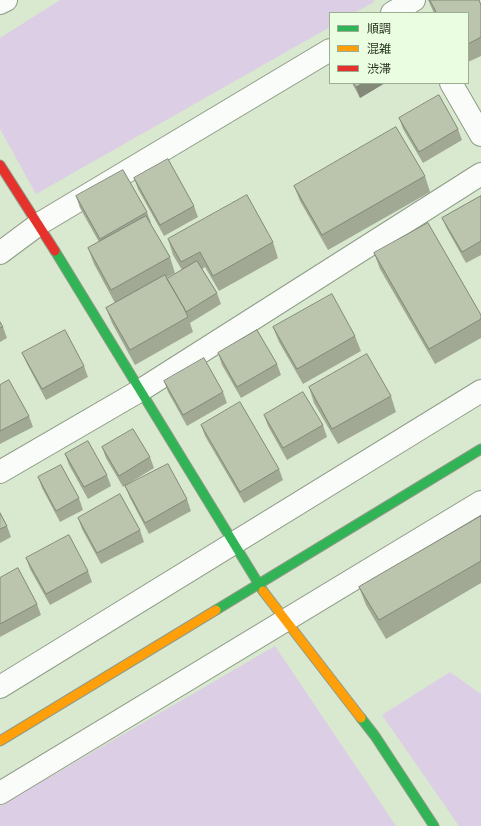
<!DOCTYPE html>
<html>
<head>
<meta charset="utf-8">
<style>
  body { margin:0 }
  #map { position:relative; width:481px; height:826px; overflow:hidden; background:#d9e9cf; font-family:Signika,"Noto Sans JP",sans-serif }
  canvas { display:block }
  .legend { position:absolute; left:329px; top:12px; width:140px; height:72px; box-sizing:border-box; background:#ebfde0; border:1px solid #9dad94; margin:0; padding:5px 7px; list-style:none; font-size:12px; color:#293421 }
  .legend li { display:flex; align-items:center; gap:8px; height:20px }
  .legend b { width:20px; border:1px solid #9dad94 }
</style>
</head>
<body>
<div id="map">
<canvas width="481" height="826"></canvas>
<ul class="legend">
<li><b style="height:5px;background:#30b455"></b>順調</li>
<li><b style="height:5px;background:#ff9f0a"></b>混雑</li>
<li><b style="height:5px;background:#e5322d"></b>渋滞</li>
</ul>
</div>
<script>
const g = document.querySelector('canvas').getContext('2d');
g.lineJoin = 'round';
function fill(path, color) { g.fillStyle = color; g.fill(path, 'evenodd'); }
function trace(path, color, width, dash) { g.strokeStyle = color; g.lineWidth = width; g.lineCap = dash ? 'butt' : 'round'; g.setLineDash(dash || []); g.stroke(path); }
fill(new Path2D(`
  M60,0H374V2L354,13H330V27L36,194L0,129V38Z
  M275,646L396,826H0V806Z
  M450,672L481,694V826H459L382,715Z`), '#dccee4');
const street = new Path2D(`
  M0,3L6,0
  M392,13L414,0
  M451,83L481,135
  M0,253L39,224L330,50
  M0,472L141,390L481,174
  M0,687L481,391
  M0,793L481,502`);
const fast = new Path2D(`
  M55,251L263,591
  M216,610L481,449
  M361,718L375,736L434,826`);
const slow = new Path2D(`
  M263,591L361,718
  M0,741L216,610`);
const jam = new Path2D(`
  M0,165L55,251`);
trace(street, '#8f9b87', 24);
trace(fast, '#8f9b87', 11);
trace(slow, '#8f9b87', 11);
trace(jam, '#8f9b87', 11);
trace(street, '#f9fcf8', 22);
trace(fast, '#30b455', 9);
trace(slow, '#ff9f0a', 9);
trace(jam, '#e5322d', 9);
fill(new Path2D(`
  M428,0H479L481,5V56L468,62V13H434Z
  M352,83H385L360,98Z
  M399,118L458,129L462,140L423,163L403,129Z
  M425,176L430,192L328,250L300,201L294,186Z
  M134,178L194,206L198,217L164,236L138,189Z
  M76,196L147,212L151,223H150L170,257L175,273L166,278L167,279L182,270L173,255L168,239L273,242L278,258L219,291L205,267L202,269L217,293L221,304L190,323L193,332L135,365L112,323L106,308L115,303L94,264L88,248L99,242L80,208Z
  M481,196V255L466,263L447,229L442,218Z
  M374,253L481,315V338L435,364L380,269Z
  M0,322L3,327L7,338L0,342Z
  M273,327L355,336L361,351L303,384L279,342Z
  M22,353L84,366L88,377L46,400L27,364Z
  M218,353L277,364L281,375L241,398L222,365Z
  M164,381L223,392L227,403L187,426L168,392Z
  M0,385L29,416L33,427L0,444Z
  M309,387L391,396L396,412L338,444L314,403Z
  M264,415L323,425L327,437L287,460L268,426Z
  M201,425L279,469L283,480L244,503L205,436Z
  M102,447L150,457L154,468L123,487L106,458Z
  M65,454L107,475L111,486L88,499L69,465Z
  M38,477L79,498L83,510L60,522L42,488Z
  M125,486L187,499L191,511L149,534L130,498Z
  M0,513L7,526L11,537L0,543Z
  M481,516V583L386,639L366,605L359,587Z
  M78,518L140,530L144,542L101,564L82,529Z
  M26,558L88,571L92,582L50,605L30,569Z
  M0,578L37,604L41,615L0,637Z`), '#a1a995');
fill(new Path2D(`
  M363,83H385L360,98L356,87Z`), '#838979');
const building = new Path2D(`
  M430,0H479L481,5V37L468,44V13H437Z
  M354,83H363L356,87Z
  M439,95L458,129L419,152L399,118Z
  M396,127L425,176L322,235L294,186Z
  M168,159L194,206L160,225L134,178Z
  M123,170L147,212L100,239L76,196Z
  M247,195L273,242L213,276L200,252L181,262L168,239Z
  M481,196V241L462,252L442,218Z
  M146,216L170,257L111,290L88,248Z
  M428,223L481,315V319L429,349L374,253Z
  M197,261L217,293L186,312L184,308L167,279Z
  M165,275L184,308L188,317L130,350L106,308Z
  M332,294L355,336L297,369L273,327Z
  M0,322L3,327L0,328Z
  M65,330L84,366L42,389L22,353Z
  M257,330L277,364L237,387L218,353Z
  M367,354L391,396L332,429L309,387Z
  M204,358L223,392L183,415L164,381Z
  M9,380L29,416L0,431V385Z
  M303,392L323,425L283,448L264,415Z
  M240,402L279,469L240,492L201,425Z
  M133,429L150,457L119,476L102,447Z
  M88,441L107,475L84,487L65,454Z
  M168,464L187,499L145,523L125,486Z
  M61,465L79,498L56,511L38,477Z
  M120,494L140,530L97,553L78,518Z
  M0,513L7,526L0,529Z
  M481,516V561L379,620L359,587Z
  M69,535L88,571L46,594L26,558Z
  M18,568L37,604L0,624V578Z`);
fill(building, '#bbc4ad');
trace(building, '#838979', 1);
</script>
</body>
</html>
